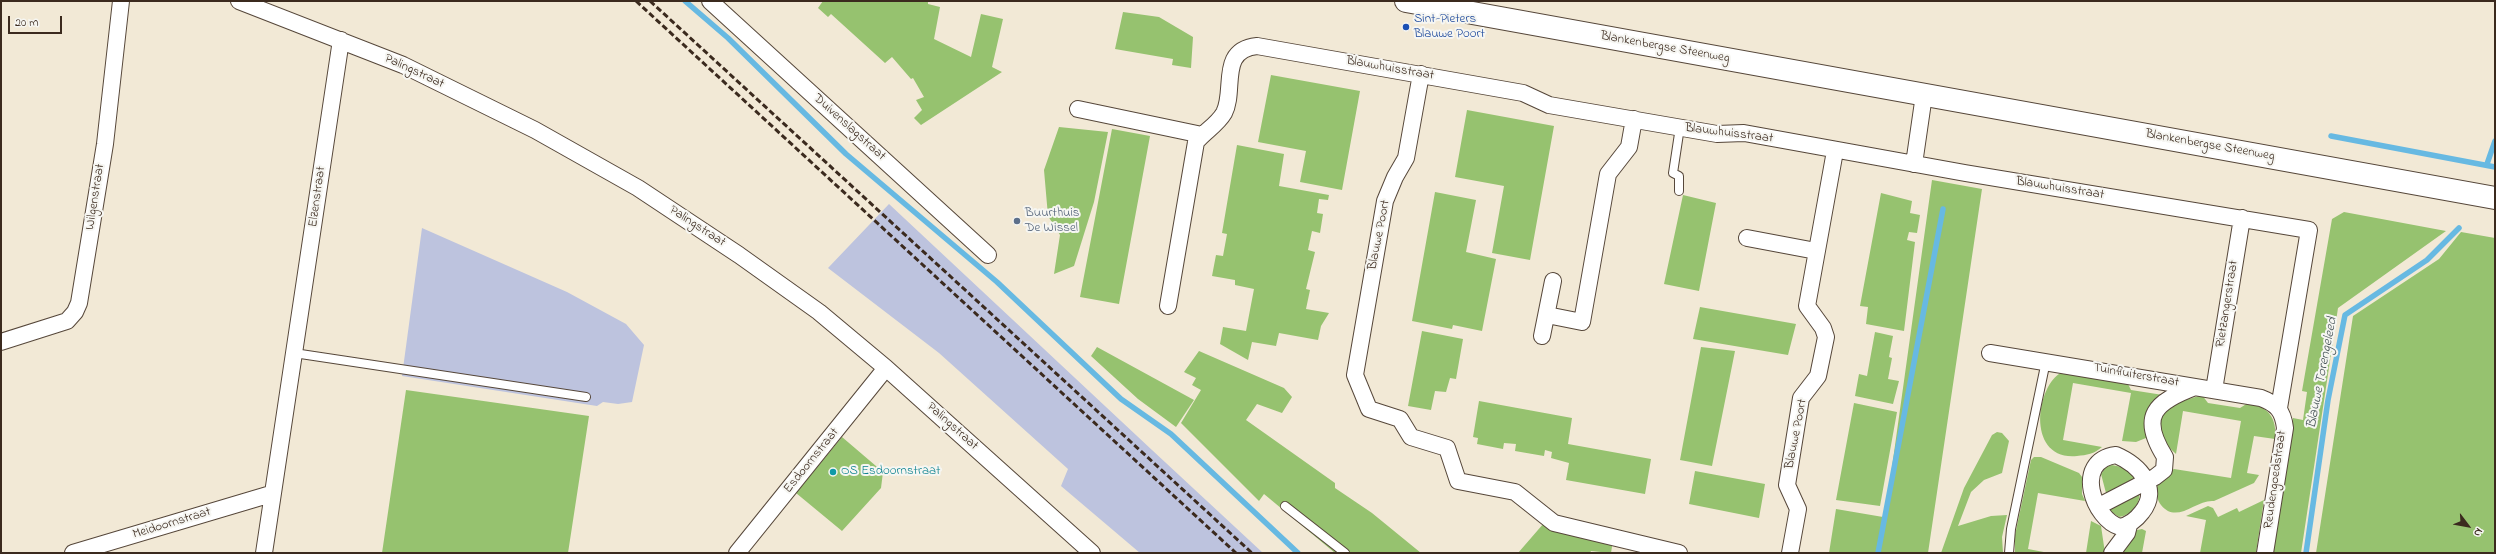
<!DOCTYPE html>
<html>
<head>
<meta charset="utf-8">
<style>
  body { margin:0 }
  #map { position:relative; width:2496px; height:554px; overflow:hidden; background:#f2e9d6; font-family:"Indie Flower",sans-serif }
  canvas { display:block }
  .frame { position:absolute; inset:0; border:2px solid #3b2a1e; pointer-events:none }
  .north { position:absolute; left:2448px; top:506px; width:40px; height:40px; -webkit-text-stroke:3px #f6f6f2; paint-order:stroke; rotate:122deg; font-size:11px; font-weight:700; line-height:16px; text-align:center; color:#3b2a1e }
  .north::after { content:''; display:block; margin:auto; width:14px; height:18px; background:#3b2a1e; clip-path:polygon(50% 0,100% 100%,50% 72%,0 100%) }
  .scale { position:absolute; left:8px; top:16px; width:54px; height:18px; box-sizing:border-box; border:2px solid #3b2a1e; border-top:0; padding-left:5px; font-size:12px; line-height:14px; white-space:nowrap; color:#3b2a1e; -webkit-text-stroke:3px #f6f6f2; paint-order:stroke }
</style>
</head>
<body>
<div id="map">
<canvas width="2496" height="554"></canvas>
<div class="frame"></div>
<div class="north">N</div>
<div class="scale">20 m</div>
</div>
<script>
const g = document.querySelector('canvas').getContext('2d');
g.lineJoin = 'round';
function fill(path, color) { g.fillStyle = color; g.fill(path, 'evenodd'); }
function trace(path, color, width, dash) { g.strokeStyle = color; g.lineWidth = width; g.lineCap = dash ? 'butt' : 'round'; g.setLineDash(dash || []); g.stroke(path); }
function drawText(font, color, halo, rows, align = 'center') {
  g.font = font + ' "Indie Flower",sans-serif'; g.lineWidth = 4; g.setLineDash([]); g.textBaseline = 'middle'; g.strokeStyle = halo; g.fillStyle = color; for (const [text, x, y, turn = 0] of rows) {
    g.save(); g.translate(x, y); g.rotate((+turn || 0) * Math.PI / 180); g.textAlign = isNaN(turn) ? turn : align; if (halo) g.strokeText(text, 0, 0); g.fillText(text, 0, 0); g.restore();
  }
}
fill(new Path2D(`
  M889,204L1152,450L1263,553H1140L1061,486L1068,469L939,353L828,268Z
  M422,228L567,292L626,324L644,345L632,402L618,404L603,402L597,406L402,376Z`), '#bdc3de');
fill(new Path2D(`
  M823,1H928V4L940,7L934,39L971,57L981,14L1003,19L992,67L1002,72L921,125L914,118L922,110L916,100L924,97L913,78L911,79L892,57L885,63L831,14L828,17L818,8Z
  M1123,12L1159,17L1193,37L1191,68L1172,65L1173,59L1115,49Z
  M1271,75L1360,91L1342,190L1300,182L1306,151L1258,142Z
  M1467,110L1554,126L1530,260L1492,253L1504,186L1455,177Z
  M1059,127L1108,132L1094,202L1074,266L1054,274L1060,235L1048,216L1044,170Z
  M1112,129L1150,136L1119,304L1080,297Z
  M1237,145L1284,154L1279,186L1329,195L1328,200L1319,199L1317,213L1323,214L1320,233L1312,231L1308,250L1315,252L1306,289L1310,290L1306,309L1329,313L1321,326L1318,340L1279,333L1276,346L1252,342L1248,360L1220,344L1223,327L1246,331L1254,289L1235,285V280L1212,276L1216,255L1223,256L1227,234L1222,233Z
  M1932,180L1982,189L1928,553H1880Z
  M1435,192L1476,200L1466,252L1496,259L1482,331L1453,325L1452,329L1412,321Z
  M1881,193L1912,201L1910,213L1920,215L1917,233L1909,232L1907,240L1915,242L1904,331L1866,324L1868,307L1860,306Z
  M1683,195L1716,203L1699,291L1664,284Z
  M2344,212L2446,231L2338,308L2301,553H2272L2293,418L2303,420L2307,392L2302,391L2332,219Z
  M2461,232L2495,238V553H2316L2353,316L2439,259Z
  M1700,307L1796,324L1788,355L1693,339Z
  M1422,331L1463,339L1456,379L1450,378L1446,392L1435,391L1431,410L1408,406Z
  M1875,332L1893,336L1889,357L1892,358L1888,379L1899,381L1893,404L1855,396L1859,374L1867,376Z
  M1097,347L1194,400L1176,427L1138,399L1091,356Z
  M1701,347L1735,351L1712,466L1680,460Z
  M1199,351L1284,388L1292,397L1282,413L1257,404L1246,420L1335,483V488L1372,513L1421,553H1335L1264,494L1259,501L1181,423L1201,390L1192,385L1196,378L1184,372Z
  M2062,372L2127,382L2131,390L2163,395L2146,438L2136,442L2122,441L2131,393L2073,383L2063,440L2102,447C2094,454 2087,455 2077,456C2026,461 2035,386 2062,372Z
  M406,390L589,416L568,553H382Z
  M2202,395L2208,403L2240,408L2248,403C2269,407 2277,418 2275,439L2254,436L2247,473L2259,475L2254,483L2214,501C2196,499 2177,525 2161,505C2157,500 2156,493 2157,487C2159,479 2167,473 2174,469L2231,478L2241,421L2183,411L2176,454L2160,439V418L2166,406Z
  M1479,401L1572,418L1568,444L1651,459L1645,494L1566,480L1569,463L1551,458L1552,452L1545,450L1544,456L1515,451L1516,444L1504,443L1503,449L1477,444L1478,438L1473,437Z
  M1854,403L1897,412L1880,506L1836,500Z
  M1997,432L2002,433L2009,441L2002,473L1984,480L1971,492L1958,526L1991,516L2007,515L2002,537L2003,553H1941L1964,488L1992,435Z
  M842,437L883,472L881,488L842,531L796,493Z
  M2034,457H2041L2079,473L2082,477V494L2085,501L2038,493L2028,549L2049,553H2015V535L2031,460Z
  M2112,465L2126,468L2137,479L2106,493L2101,474L2106,467Z
  M1695,471L1765,484L1759,518L1689,504Z
  M2139,492C2141,505 2131,515 2119,517L2110,511V508Z
  M2264,500L2256,553H2200L2206,520L2186,516L2208,506L2213,508L2218,517L2237,508L2239,512Z
  M1836,509L1883,517L1877,553H1829Z
  M2091,521L2101,526L2105,553H2086Z
  M1544,523L1613,540L1611,553L1591,551L1590,553H1518Z
  M2142,529L2146,531L2142,553H2118L2137,530Z`), '#96c26f');
trace(new Path2D(`
  M685,1L728,38L846,154L997,282L1121,399L1171,434L1298,553
  M2331,136L2495,167
  M2487,164L2495,141
  M1878,553L1943,209
  M2306,553L2328,400L2345,315L2427,260L2459,228`), '#67b9e2', 5.5);
const lane = new Path2D(`
  M1679,191V176L1673,173L1680,127
  M294,353L586,397
  M1285,506L1345,553
  M2009,553L2011,529L2046,361`);
const street = new Path2D(`
  M239,1L403,65L535,130L638,188L739,255L819,312L886,368L1092,553
  M710,1L988,255
  M1421,74L1406,158L1395,177L1385,201L1355,375L1369,409L1400,419L1411,437L1447,448L1458,481L1515,492L1554,523L1679,553
  M1078,109L1202,135
  M1914,164L1924,95
  M1747,238L1816,251
  M1168,306L1196,142C1205,131 1217,125 1224,113C1236,90 1218,50 1257,46L1523,93L1549,105L1717,134L1744,133L1965,173L2309,230L2279,408
  M1547,315L1582,322L1608,174L1629,147L1634,119
  M1542,336L1553,281
  M1,342L67,321L75,312L79,303L105,144L121,1
  M1990,353L2261,398C2277,404 2283,411 2285,428L2265,553
  M2214,390L2242,218
  M2116,455C2139,465 2161,488 2142,512C2136,520 2130,525 2120,527C2094,520 2072,461 2116,455Z
  M2099,506L2155,477L2164,470L2165,457C2139,416 2155,402 2195,387
  M73,553L271,494
  M264,553L341,40
  M737,553L886,368
  M1790,553L1798,509L1787,485L1801,398L1818,376L1826,337L1823,328L1807,306L1835,151
  M2112,553L2127,533L2129,525`);
const secondary = new Path2D(`
  M1406,1L2495,198`);
trace(lane, '#56473a', 10);
trace(street, '#56473a', 18);
trace(secondary, '#56473a', 24);
trace(lane, '#fff', 8);
trace(street, '#fff', 16);
trace(secondary, '#fff', 22);
trace(new Path2D(`
  M636,1L1236,553
  M650,1L1252,553`), '#3b2a1e', 3, [6, 3]);
for (const [x, y, r, color] of [
  [1406,27,4,"#1a4fb4"],
  [1017,221,4,"#5c6f8a"],
  [833,472,4,"#0f9aa8"]
]) { const dot = new Path2D(); dot.arc(x, y, r, 0, 2 * Math.PI); g.fillStyle = color; g.fill(dot); trace(dot, '#f6f6f2', 1.5); }
drawText('13px', '#164399', '#f6f6f2', [
  ["Sint-Pieters",1414,20],
  ["Blauwe Poort",1414,35]
], 'left');
drawText('13px', '#3b2a1e', '#f6f6f2', [
  ["Blankenbergse Steenweg",1665,48,10],
  ["Blauwhuisstraat",1390,69,10],
  ["Palingstraat",414,72,25],
  ["Duivenslagstraat",849,128,42],
  ["Blauwhuisstraat",1729,134,7],
  ["Blankenbergse Steenweg",2210,146,10],
  ["Blauwhuisstraat",2060,189,9],
  ["Wilgenstraat",96,197,-81],
  ["Elzenstraat",318,197,-82],
  ["Palingstraat",697,227,33],
  ["Blauwe Poort",1380,235,-79],
  ["Rietzangerstraat",2228,304,-81],
  ["Tuinfluiterstraat",2136,376,10],
  ["Palingstraat",952,427,42],
  ["Blauwe Poort",1797,434,-79],
  ["Esdoornstraat",812,461,-51],
  ["Reudengoedstraat",2276,480,-82],
  ["Meidoornstraat",172,524,-17]
]);
drawText('13px', '#4e5e75', '#f6f6f2', [
  ["Buurthuis",1025,214],
  ["De Wissel",1025,229]
], 'left');
drawText('13px', '#0d838f', '#f6f6f2', [
  ["OS Esdoornstraat",841,472]
], 'left');
drawText('italic 14px', '#485559', '#f6f6f2', [
  ["Blauwe Torengeleed",2323,373,-79]
]);
</script>
</body>
</html>
